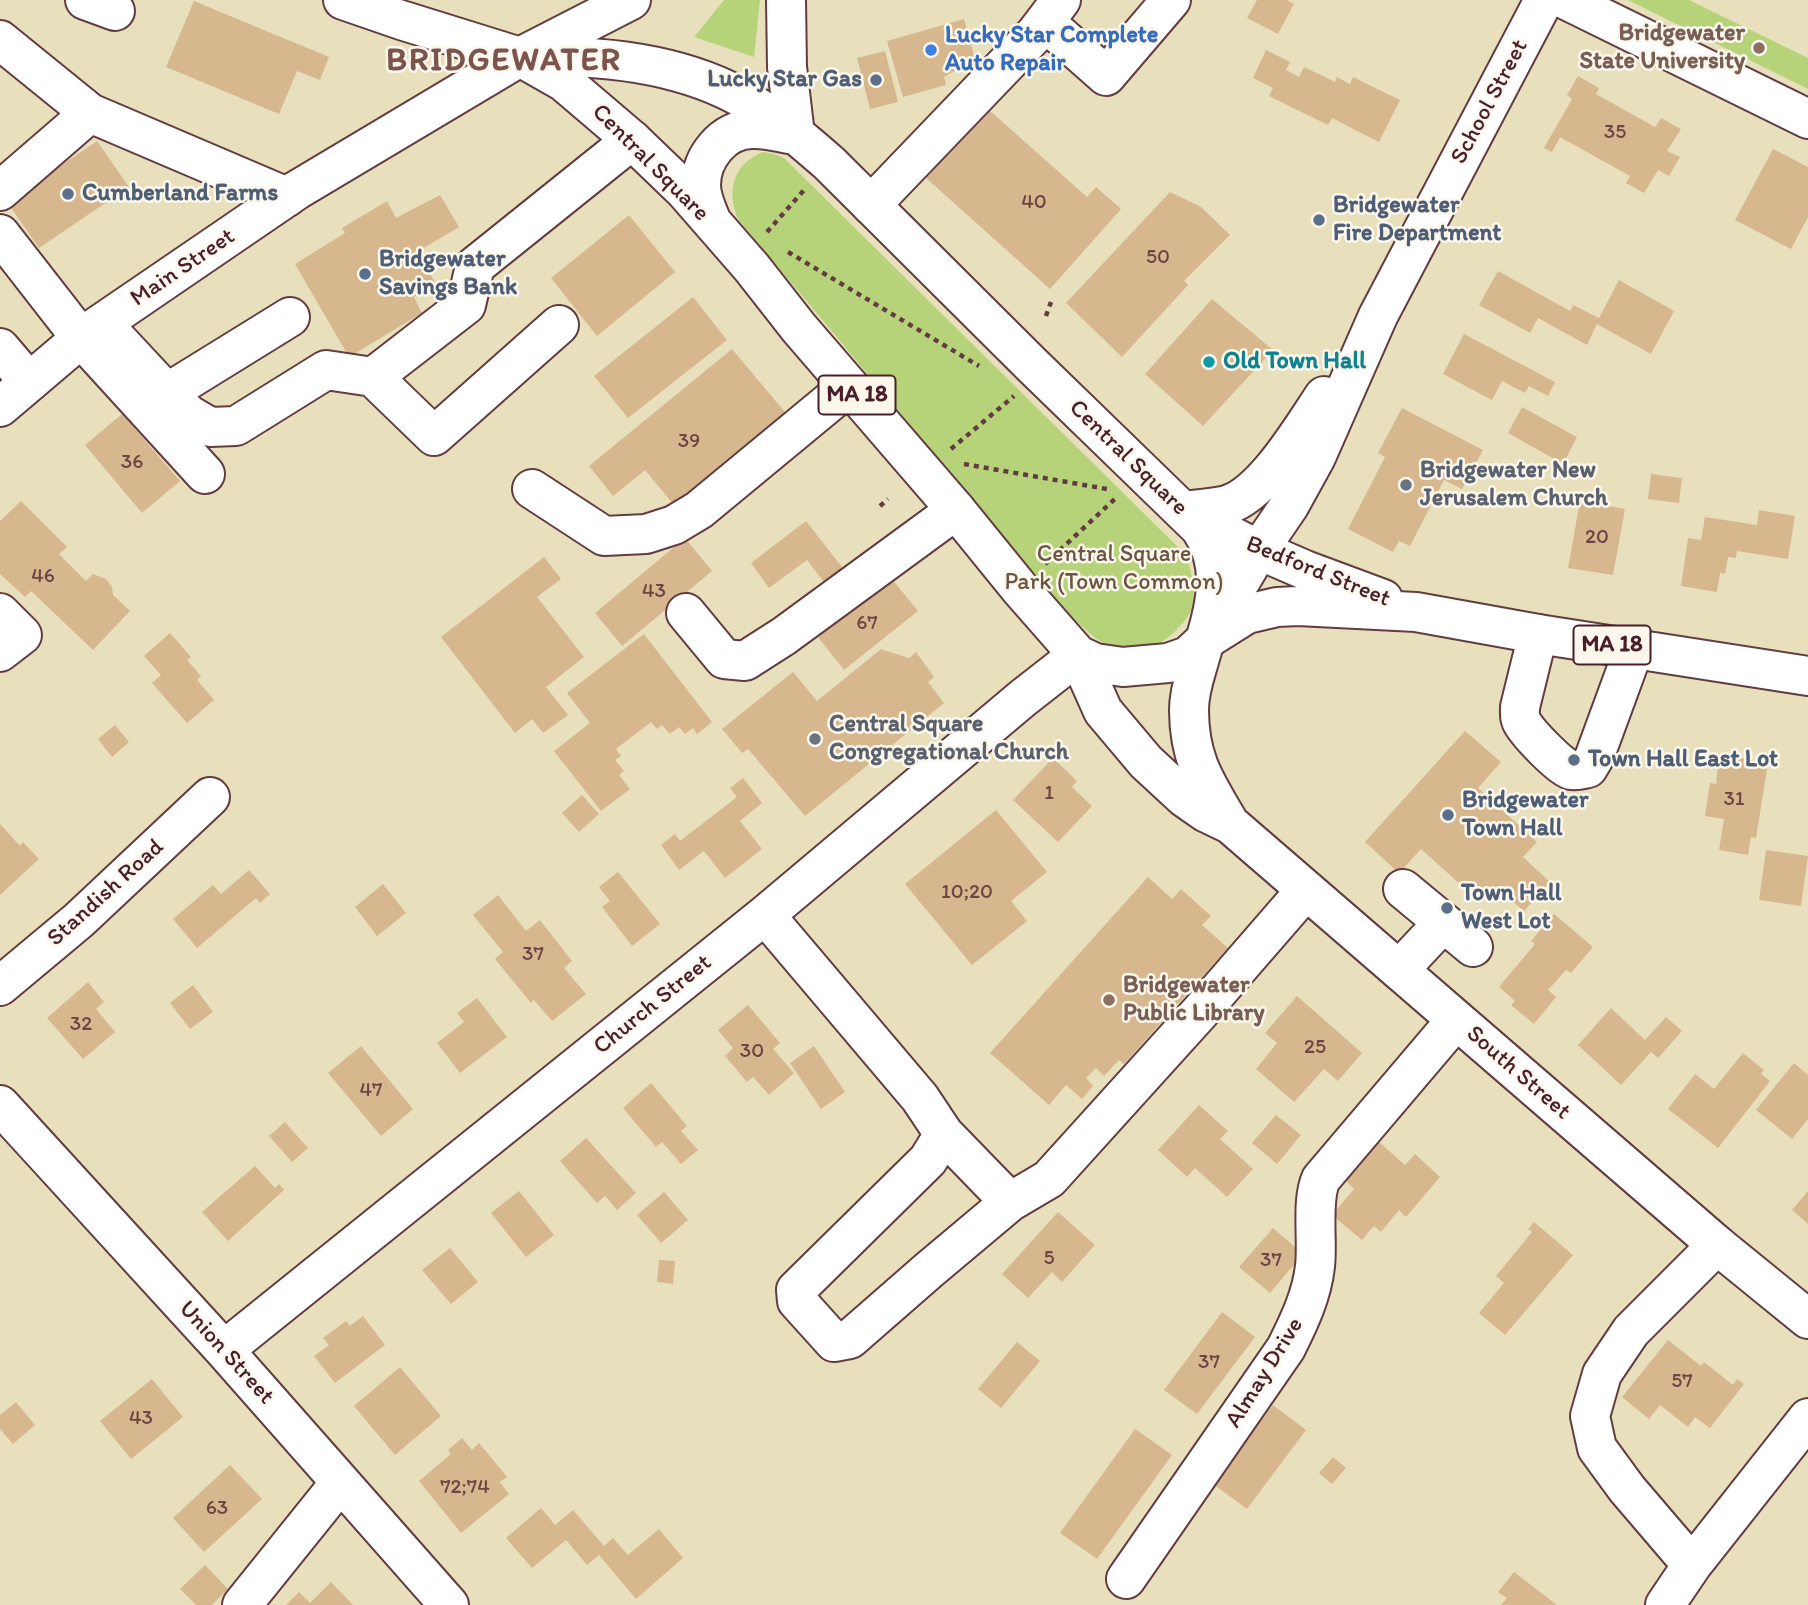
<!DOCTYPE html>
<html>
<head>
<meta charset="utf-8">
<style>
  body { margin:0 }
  canvas { display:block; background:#e8e0bc }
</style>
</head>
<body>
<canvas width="1808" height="1605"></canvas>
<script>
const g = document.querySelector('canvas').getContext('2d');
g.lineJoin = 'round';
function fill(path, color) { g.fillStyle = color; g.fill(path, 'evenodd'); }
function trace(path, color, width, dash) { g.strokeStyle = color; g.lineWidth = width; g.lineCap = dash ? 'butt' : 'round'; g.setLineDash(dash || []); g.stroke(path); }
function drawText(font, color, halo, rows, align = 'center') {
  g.font = font + ' Itim,sans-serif'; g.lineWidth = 5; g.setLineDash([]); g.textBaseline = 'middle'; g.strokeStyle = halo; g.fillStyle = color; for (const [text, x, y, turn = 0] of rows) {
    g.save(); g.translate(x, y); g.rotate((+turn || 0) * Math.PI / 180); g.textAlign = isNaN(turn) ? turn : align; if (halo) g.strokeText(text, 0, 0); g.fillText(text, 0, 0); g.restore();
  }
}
fill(new Path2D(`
  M724,0H760L754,57L694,37Z
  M1628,0H1689L1808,58V89Z
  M763,152L774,154L784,158L1184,553C1191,568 1199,595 1191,611C1184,625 1162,646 1147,649C1140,650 1121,649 1114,647C1095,643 1073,617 1059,603L738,219C726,191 733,164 763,152Z`), '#b6d379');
fill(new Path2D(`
  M1257,0H1287L1294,4L1278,34L1247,18Z
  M194,1L329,57L320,80L297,71L279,114L166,67Z
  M964,19L975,59L944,77L946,85L903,97L887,41Z
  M1266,50L1290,62L1286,70L1299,77L1304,67L1335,82L1337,77L1350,84L1353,77L1400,100L1379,142L1332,118L1328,125L1269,96L1273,88L1253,78Z
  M885,51L898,102L870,109L857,58Z
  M1578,76L1599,88L1596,94L1655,127L1661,118L1681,129L1667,151L1680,157L1669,176L1658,170L1644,193L1626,183L1630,176L1560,137L1552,152L1544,148L1572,99L1567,95Z
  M988,109L1087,197L1096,187L1121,209L1050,289L926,178Z
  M97,141L129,187L39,248L7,202Z
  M1773,149L1808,167V217L1791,249L1735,220Z
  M1170,192L1201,207L1230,235L1184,281L1188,285L1122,357L1066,303Z
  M440,195L459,227L417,252L436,284L414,297L422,313L349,357L295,264L345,233L342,228L387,201L396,218Z
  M629,215L675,272L597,336L551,278Z
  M1498,271L1570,311L1573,305L1599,318L1619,280L1674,311L1651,354L1597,324L1587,345L1538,318L1530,333L1479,305Z
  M693,297L727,340L628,418L594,376Z
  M1212,299L1273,350L1203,426L1145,374Z
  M1464,334L1555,382L1548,396L1529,386L1525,393L1502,381L1492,400L1443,374Z
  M732,349L789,417L677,509L645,470L613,496L589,466Z
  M1522,407L1577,437L1563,464L1508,433Z
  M1402,408L1483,450L1462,489L1444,480L1410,546L1399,541L1393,552L1348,529L1385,457L1378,453Z
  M122,414L180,481L142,513L85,445Z
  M1651,474L1682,478L1679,503L1648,499Z
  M21,501L67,547L59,554L86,581L93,574L106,579L112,587L113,595L130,611L93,650L31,591L25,597L0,574V521Z
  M1580,501L1625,509L1613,575L1568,568Z
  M1759,510L1795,516L1788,559L1737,551L1736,558L1728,557L1725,574L1720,573L1717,592L1681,586L1688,538L1701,540L1705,517L1757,525Z
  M806,521L845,571L826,585L807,560L769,588L751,563Z
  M685,538L712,571L622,646L595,613Z
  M544,557L561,579L537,597L584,657L546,687L568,715L543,733L532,719L515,733L441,637Z
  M891,578L918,611L844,670L817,636Z
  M170,633L191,657L187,660L201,676L197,680L214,700L187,723L152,683L161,675L144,656Z
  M644,634L712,722L697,734L693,728L685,734L679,727L670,734L662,725L657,729L651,722L616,749L621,756L615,760L624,771L619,775L630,789L601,811L554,751L590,723L567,693Z
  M881,649L909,658L916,652L934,677L928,682L944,703L805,816L748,749L742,753L722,729L793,672L817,701Z
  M115,725L129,742L112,757L98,739Z
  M1465,731L1501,762L1478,788L1537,842L1523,857L1550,882L1524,911L1496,887L1481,903L1421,849L1399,873L1365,842Z
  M1719,754L1768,763L1756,838L1751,837L1748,855L1719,850L1724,819L1705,816L1710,783L1716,784Z
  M1053,758L1077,781L1072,787L1092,806L1058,842L1013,800Z
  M743,778L762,803L740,821L762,849L725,878L704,851L679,870L661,845L675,834L680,841L737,797L730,788Z
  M582,795L599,814L579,832L562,813Z
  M996,810L1047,872L1011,901L1027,921L972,965L905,884Z
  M0,824L20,846L23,842L39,859L0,895Z
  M1766,850L1808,856L1801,906L1759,900Z
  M249,870L270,894L260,903L256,898L197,948L173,919L213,885L221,894Z
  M618,872L660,924L632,946L602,907L610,901L599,887Z
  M1148,877L1172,899L1181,889L1211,916L1202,925L1228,948L1124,1064L1119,1060L1104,1076L1096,1068L1086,1078L1093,1086L1082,1099L1066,1085L1049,1105L990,1053Z
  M383,884L406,913L377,936L355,907Z
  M498,895L526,931L540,920L572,961L564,968L586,994L552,1021L534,1000L531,1003L495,959L503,952L473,915Z
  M1554,914L1593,947L1571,973L1566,970L1548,990L1556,997L1534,1024L1511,1005L1515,1001L1499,987L1535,944L1531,941Z
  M88,982L104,1002L96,1009L115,1032L83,1059L47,1018Z
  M193,985L213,1012L190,1029L170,1003Z
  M1297,996L1362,1053L1338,1081L1324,1069L1294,1102L1256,1069L1277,1043L1265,1033Z
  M477,998L507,1037L460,1073L437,1043L464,1022L457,1013Z
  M748,1005L780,1043L773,1049L794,1073L769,1095L753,1077L747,1082L725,1056L733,1048L718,1030Z
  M1611,1008L1645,1040L1666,1017L1682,1031L1658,1058L1651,1052L1621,1085L1578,1045Z
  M361,1046L413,1109L381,1136L328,1073Z
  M814,1046L845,1092L821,1109L790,1063Z
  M1743,1053L1764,1070L1761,1074L1770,1081L1718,1148L1668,1109L1695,1074L1714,1089Z
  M1794,1063L1808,1075V1119L1792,1139L1756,1110Z
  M651,1083L687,1126L681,1131L698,1150L681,1164L662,1142L656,1147L623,1108Z
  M1199,1105L1228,1131L1220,1139L1253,1169L1227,1197L1195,1168L1187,1177L1158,1150Z
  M1276,1115L1301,1135L1277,1164L1252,1143Z
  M285,1122L308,1148L292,1162L269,1136Z
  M586,1138L636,1193L617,1210L605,1196L597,1203L560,1161Z
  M1379,1142L1405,1165L1415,1154L1440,1177L1406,1217L1399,1210L1381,1232L1374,1226L1362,1240L1332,1215L1354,1189L1346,1181Z
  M255,1166L275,1188L279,1184L284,1190L228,1241L202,1212Z
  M519,1191L554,1235L526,1257L491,1213Z
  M1808,1191V1224L1792,1210Z
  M664,1192L688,1220L661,1243L637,1215Z
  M1058,1212L1095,1245L1062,1282L1052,1272L1028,1298L1002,1274Z
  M1534,1222L1573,1255L1505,1335L1479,1313L1504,1283L1496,1276L1532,1232L1528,1229Z
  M1273,1228L1303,1254L1270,1293L1239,1267Z
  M450,1248L478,1282L451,1304L422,1270Z
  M659,1260L675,1261L673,1284L657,1282Z
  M1222,1312L1255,1337L1197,1414L1164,1390Z
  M363,1316L385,1345L335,1383L314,1356L329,1345L323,1338L346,1321L350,1326Z
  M1668,1340L1701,1366L1704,1362L1733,1385L1737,1379L1744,1384L1710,1428L1695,1417L1688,1427L1660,1405L1649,1419L1622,1397Z
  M1017,1342L1040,1361L1001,1408L978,1389Z
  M400,1367L441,1416L395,1455L354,1406Z
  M152,1379L183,1417L131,1459L100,1421Z
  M16,1402L35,1425L13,1444L0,1429V1415Z
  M1273,1405L1306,1430L1247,1509L1213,1484Z
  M1135,1429L1172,1455L1097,1559L1060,1533Z
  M462,1438L472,1450L479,1443L507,1477L500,1482L509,1494L461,1533L419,1481L451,1454L448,1450Z
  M1333,1457L1346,1468L1332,1484L1319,1473Z
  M230,1465L262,1499L204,1552L173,1518Z
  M541,1508L555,1525L573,1510L604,1546L613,1538L628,1555L659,1529L683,1558L636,1599L599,1555L587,1565L566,1540L532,1568L506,1538Z
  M205,1565L228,1589L212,1605H196L180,1589Z
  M1514,1572L1557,1605H1501L1507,1598L1498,1592Z
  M331,1582L353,1605H286L299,1592L310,1603Z`), '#d7b78e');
const minor = new Path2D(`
  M85,0L115,11
  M1566,0L1808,119
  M1045,22L1106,76L1171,0
  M0,40L90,113
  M0,191L90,113L287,197
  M871,205L1036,33L1061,0
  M0,234L81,338L205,474
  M559,325L434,436L373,377L466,305L475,266L632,140
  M113,335L167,393L290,317
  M0,348L29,382
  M167,393L188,414L210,427L236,426L326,370L373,377
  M532,489L604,536L646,534L674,525L699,510L849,386
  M1183,511C1198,509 1213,508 1227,505C1264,494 1303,427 1324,396
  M0,613L22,635L0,652
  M686,613L724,659L745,661L784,636L956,510
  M1209,634L1259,550L1289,506L1316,457L1378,316L1544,0
  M1538,634L1520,707C1520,713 1519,718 1523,724C1529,734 1561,768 1571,770C1577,771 1583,769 1588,768L1594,758L1634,649
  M1403,889L1473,947
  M765,915L920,1098L944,1134L928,1160L796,1290L797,1301L834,1342L850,1339L929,1270L1010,1202L1049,1179L1201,1011L1306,890
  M1399,970L1443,923
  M0,986L79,920L210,797
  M0,1105L224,1350L449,1605
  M944,1134L1010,1202
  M224,1350L765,915L1023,698L1078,655
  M1692,1565L1627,1489L1597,1448L1590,1416L1602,1374L1631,1331L1717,1245
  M1126,1579L1286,1348C1299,1322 1312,1295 1315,1266C1318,1241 1311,1200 1321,1179L1456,1020
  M242,1605L340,1483
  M1665,1605L1692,1565L1808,1418`);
const major = new Path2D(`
  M343,0L401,20L520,57L564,82L632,140L684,190L752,268L799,328L956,510L1021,590L1078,655L1095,663L1123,667L1168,663L1188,656L1204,641L1247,614L1277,607L1298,606L1416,612L1538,634L1808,676
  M786,0L787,67L795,135
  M520,57C600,54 689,62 757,107C783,123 806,143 829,163L1032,365L1200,528C1231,573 1210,621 1197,668C1193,681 1189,696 1189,710C1189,760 1206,783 1230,824
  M712,222C707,210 701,198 701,185C701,158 723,129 752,129C766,128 781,133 795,135
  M0,407L86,334L297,190L520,57L631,0
  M1188,514L1259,550L1305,570L1383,599
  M1078,655L1103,711L1146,762L1185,798L1205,812L1230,824L1717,1245L1808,1319`);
trace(minor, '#623c41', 42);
trace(major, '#623c41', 42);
trace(new Path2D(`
  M767,232L805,189
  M788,252L979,366
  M1046,316L1051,302
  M951,449L1014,396
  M964,464L1107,489
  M880,506L888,499
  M1045,564L1118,496`), '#623c41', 4.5, [5, 5]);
trace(minor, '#fff', 38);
trace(major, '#fff', 38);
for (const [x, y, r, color] of [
  [1759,48,7,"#8d6e63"],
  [931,50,7,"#3f7fe0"],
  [876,80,7,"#5c6f8a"],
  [68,194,7,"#5c6f8a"],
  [1319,220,7,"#5c6f8a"],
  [365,274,7,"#5c6f8a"],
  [1209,362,7,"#0f9aa8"],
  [1406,485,7,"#6b7280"],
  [815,739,7,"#6b7280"],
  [1574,760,7,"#5c6f8a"],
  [1448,815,7,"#5c6f8a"],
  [1447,908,7,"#5c6f8a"],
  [1109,1000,7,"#8d6e63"]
]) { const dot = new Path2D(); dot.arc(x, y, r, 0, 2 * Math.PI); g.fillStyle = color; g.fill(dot); trace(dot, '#fbf7ec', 2.5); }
drawText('21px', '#6d4544', null, [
  ["35",1615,133],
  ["40",1034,203],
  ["50",1158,258],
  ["39",689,442],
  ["36",132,463],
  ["20",1597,538],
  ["46",43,577],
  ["43",654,592],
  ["67",867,624],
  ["1",1049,794],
  ["31",1734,800],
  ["10;20",967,893],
  ["37",533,955],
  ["32",81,1025],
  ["25",1315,1048],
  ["30",752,1052],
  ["47",371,1091],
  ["5",1049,1259],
  ["37",1271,1261],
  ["37",1209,1363],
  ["57",1682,1382],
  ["43",141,1419],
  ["72;74",465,1488],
  ["63",217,1509]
]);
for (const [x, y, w] of [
  [857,395,77],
  [1612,645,77]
]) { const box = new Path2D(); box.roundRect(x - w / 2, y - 19.5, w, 39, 5); g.fillStyle = '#fbf7ec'; g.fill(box); trace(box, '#4a1f2b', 2); }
drawText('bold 23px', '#4a1f2b', null, [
  ["MA 18",857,395],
  ["MA 18",1612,645]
]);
drawText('bold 24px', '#785e54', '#fbf7ec', [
  ["Bridgewater",1745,34],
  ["State University",1745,62],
  ["Bridgewater",1123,986,"left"],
  ["Public Library",1123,1014,"left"]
], 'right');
drawText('bold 24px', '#366cbe', '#fbf7ec', [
  ["Lucky Star Complete",945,36],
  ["Auto Repair",945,64]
], 'left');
drawText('bold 24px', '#4e5e75', '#fbf7ec', [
  ["Lucky Star Gas",862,80,"right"],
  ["Cumberland Farms",82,194],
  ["Bridgewater",1333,206],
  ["Fire Department",1333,234],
  ["Bridgewater",379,260],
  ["Savings Bank",379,288],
  ["Town Hall East Lot",1588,760],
  ["Bridgewater",1462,801],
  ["Town Hall",1462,829],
  ["Town Hall",1461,894],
  ["West Lot",1461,922]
], 'left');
drawText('24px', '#4a1f2b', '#fbf7ec', [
  ["School Street",1490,102,-62],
  ["Central Square",650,163,45],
  ["Main Street",183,268,-34],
  ["Central Square",1128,458,44],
  ["Bedford Street",1318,572,22],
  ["Standish Road",106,893,-42],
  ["Church Street",653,1005,-39],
  ["South Street",1518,1073,41],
  ["Union Street",226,1353,48],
  ["Almay Drive",1265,1373,-58]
]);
drawText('bold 24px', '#0d838f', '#fbf7ec', [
  ["Old Town Hall",1223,362]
], 'left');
drawText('bold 24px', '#5b616d', '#fbf7ec', [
  ["Bridgewater New",1420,471],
  ["Jerusalem Church",1420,499],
  ["Central Square",829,725],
  ["Congregational Church",829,753]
], 'left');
drawText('24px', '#6a5542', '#fbf7ec', [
  ["Central Square",1114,555],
  ["Park (Town Common)",1114,583]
]);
g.letterSpacing = '2px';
drawText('bold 32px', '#7b544e', '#fbf7ec', [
  ["BRIDGEWATER",504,62]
]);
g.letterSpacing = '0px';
</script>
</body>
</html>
